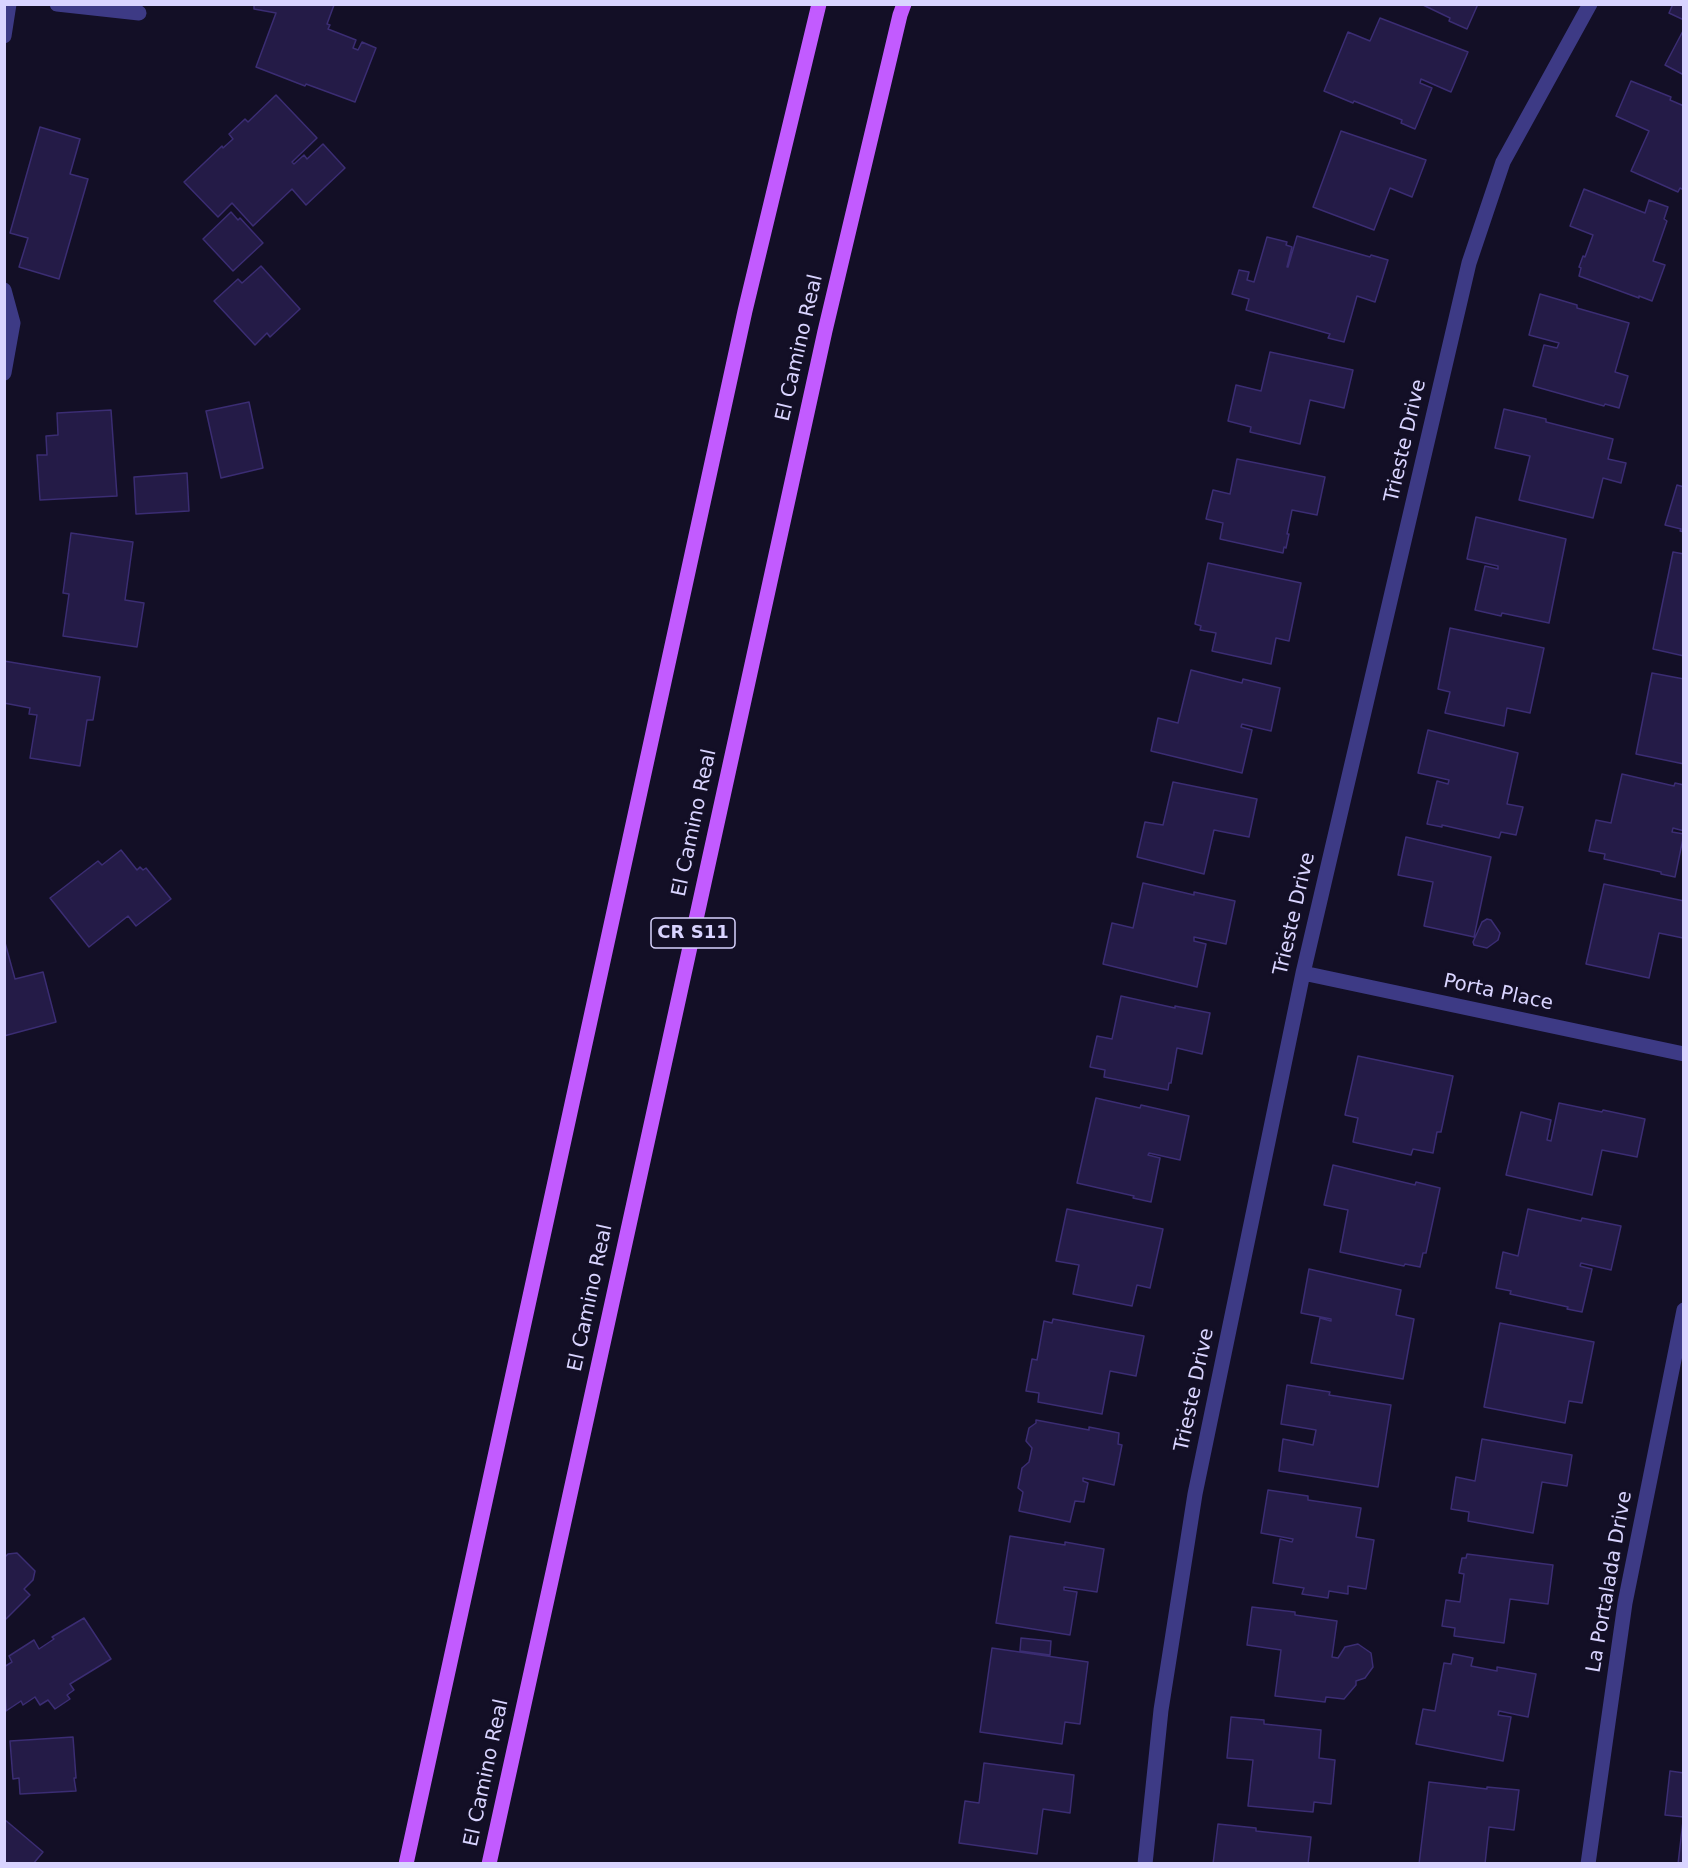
<!DOCTYPE html>
<html>
<head>
<meta charset="utf-8">
<style>
  body { margin:0 }
  #map { position:relative; width:1688px; height:1868px; overflow:hidden; background:#130f26; font-family:"DejaVu Sans",sans-serif }
  canvas { display:block }
  .frame { position:absolute; inset:0; border:6px solid #d9d4ff; pointer-events:none }
</style>
</head>
<body>
<div id="map">
<canvas width="1688" height="1868"></canvas>
<div class="frame"></div>
</div>
<script>
const g = document.querySelector('canvas').getContext('2d');
g.lineJoin = 'round';
function fill(path, color) { g.fillStyle = color; g.fill(path, 'evenodd'); }
function trace(path, color, width, dash) { g.strokeStyle = color; g.lineWidth = width; g.lineCap = dash ? 'butt' : 'round'; g.setLineDash(dash || []); g.stroke(path); }
function drawText(font, color, halo, rows, align = 'center') {
  g.font = font + ' "DejaVu Sans",sans-serif'; g.lineWidth = 6; g.setLineDash([]); g.textBaseline = 'middle'; g.strokeStyle = halo; g.fillStyle = color; for (const [text, x, y, turn = 0] of rows) {
    g.save(); g.translate(x, y); g.rotate((+turn || 0) * Math.PI / 180); g.textAlign = isNaN(turn) ? turn : align; if (halo) g.strokeText(text, 0, 0); g.fillText(text, 0, 0); g.restore();
  }
}
const building = new Path2D(`
  M254,4L334,5L327,24L330,25L328,29L356,40L353,48L358,50L362,42L376,48L355,102L306,84L305,86L256,67L276,13L254,9Z
  M1421,4H1478L1467,29L1449,21L1450,18Z
  M1673,4H1684V20L1669,13Z
  M1380,18L1468,52L1451,92L1421,79L1420,83L1432,88L1415,129L1401,123L1402,120L1354,101L1353,103L1324,91L1348,32L1370,41Z
  M1684,29V72L1682,74L1665,65Z
  M1631,81L1671,97L1670,100L1684,106V190L1680,188L1678,192L1631,171L1649,131L1616,116Z
  M276,95L317,138L292,162L294,164L304,155L307,159L323,144L345,168L306,205L292,189L253,226L232,203L218,217L184,182L222,146L223,148L233,139L229,134L245,119L248,122Z
  M40,127L80,139L70,174L88,179L59,279L19,267L28,238L10,233Z
  M1341,131L1426,160L1412,197L1390,188L1374,230L1313,207Z
  M1584,189L1645,213L1649,200L1668,207L1664,219L1667,221L1653,261L1665,265L1652,301L1639,296V298L1579,276L1581,268L1579,267L1583,256L1585,257L1593,235L1570,226Z
  M231,212L238,220L240,218L263,243L233,271L203,239Z
  M1297,236L1370,257L1371,255L1388,260L1375,302L1357,296L1344,342L1328,338L1330,334L1246,310L1249,299L1232,294L1239,270L1249,272L1247,280L1254,282L1267,237L1287,242L1286,245L1292,247L1287,267H1288Z
  M261,266L300,309L270,337L267,333L255,345L214,301L238,279L242,283Z
  M1540,294L1577,305V308L1629,323L1615,372L1628,376L1619,408L1605,404L1604,406L1533,386L1544,345L1557,348L1559,343L1529,335Z
  M1270,352L1353,370L1344,408L1310,400L1300,444L1250,432L1251,427L1228,421L1236,385L1261,391Z
  M249,402L263,468L221,478L206,411Z
  M1504,409L1546,419V422L1613,439L1608,459L1626,463L1621,483L1603,478L1593,518L1519,500L1530,456L1495,448Z
  M111,410L117,496L40,500L37,455H47L46,436L58,435L57,413Z
  M1237,459L1325,477L1317,515L1292,510L1287,534H1289L1286,548L1284,547L1283,553L1220,539L1223,523L1206,519L1213,490L1230,494Z
  M187,473L189,511L136,514L134,477Z
  M1677,485L1684,487V532L1680,531L1681,529L1665,525Z
  M1476,517L1566,539L1549,623L1502,613L1501,616L1475,610L1485,566L1498,569V566L1467,559Z
  M71,533L133,542L125,600L144,603L137,647L63,636L69,594L63,593Z
  M1673,552L1684,554V656L1653,649Z
  M1208,563L1301,583L1289,641L1276,638L1271,664L1212,651L1216,633L1200,630L1201,626L1195,624Z
  M1450,628L1544,648L1530,713L1507,708L1504,726L1445,713L1450,692L1438,689Z
  M4,661L100,677L93,720H87L80,766L30,758L37,715L29,714L30,708L4,703Z
  M1191,670L1242,683L1243,679L1280,688L1271,731L1242,724L1241,727L1252,730L1242,773L1151,751L1158,718L1178,723Z
  M1652,673L1684,679V764L1636,754Z
  M1428,730L1518,753L1507,804L1523,807L1516,835L1501,832L1499,838L1442,825V827L1427,824L1437,781L1448,784L1449,780L1418,773Z
  M1622,774L1674,786L1675,783L1684,785V831L1673,828L1672,832L1684,834L1675,877L1661,874V872L1604,859L1605,854L1589,851L1596,820L1611,823Z
  M1173,782L1257,799L1249,837L1214,830L1204,874L1137,857L1145,822L1163,825Z
  M1406,837L1491,857L1474,937L1424,926L1433,882L1398,875Z
  M121,850L137,870L140,867L143,870L146,868L171,899L136,926L128,916L89,947L50,898L98,861L102,865Z
  M1143,883L1194,895V892L1235,901L1226,944L1194,937V941L1206,944L1197,987L1103,964L1112,923L1133,928Z
  M1604,884L1684,901L1683,938L1659,933L1649,978L1586,964Z
  M1487,919L1491,920L1500,933L1498,940L1487,948L1474,945L1473,942L1482,922Z
  M4,939L15,979L43,972L56,1022L4,1036Z
  M1121,996L1175,1008V1006L1210,1013L1202,1054L1177,1048L1171,1083H1169L1168,1090L1104,1077L1105,1070L1090,1067L1097,1036L1112,1039Z
  M1358,1056L1453,1076L1441,1132H1437L1433,1153L1413,1149L1411,1155L1353,1142L1358,1118L1345,1115Z
  M1096,1098L1140,1108L1141,1105L1189,1116L1180,1160L1149,1153L1148,1155L1160,1158L1151,1202L1133,1198L1134,1196L1077,1183Z
  M1559,1103L1602,1112L1603,1110L1645,1119L1637,1157L1602,1150L1592,1195L1506,1175L1521,1112L1551,1120L1547,1140L1551,1141Z
  M1333,1165L1415,1185L1416,1182L1440,1188L1426,1253H1423L1420,1267L1405,1264L1404,1266L1340,1252L1348,1210L1324,1205Z
  M1067,1209L1163,1229L1150,1288L1137,1285L1132,1306L1073,1294L1079,1265L1056,1261Z
  M1528,1209L1581,1221L1582,1218L1621,1226L1611,1270L1581,1263L1580,1266L1592,1269L1582,1312L1567,1309L1568,1307L1510,1294L1511,1291L1496,1288L1503,1252L1518,1256Z
  M1309,1269L1401,1290L1396,1315L1414,1319L1403,1379L1311,1363L1320,1318L1331,1321V1319L1301,1313Z
  M1053,1319L1144,1336L1136,1376L1110,1371L1102,1414L1038,1402L1039,1393L1026,1391L1032,1359L1037,1360L1044,1321L1052,1323Z
  M1500,1323L1594,1342L1582,1403L1569,1401L1565,1423L1484,1407Z
  M1287,1385L1330,1392L1329,1395L1391,1405L1378,1487L1279,1471L1283,1439L1313,1445L1316,1430L1281,1424Z
  M1036,1420L1089,1430V1427L1119,1433L1118,1444L1122,1445L1114,1485L1083,1478V1481L1088,1483L1084,1502L1075,1501L1070,1522L1019,1511L1023,1492L1018,1488L1022,1468L1029,1462L1032,1448L1026,1441L1029,1428L1036,1423Z
  M1482,1439L1572,1455L1567,1486L1542,1482L1533,1533L1468,1521L1469,1512L1451,1509L1456,1477L1475,1481Z
  M1268,1490L1308,1496V1500L1361,1508L1356,1537L1374,1540L1366,1589L1348,1586V1594L1329,1591L1328,1598L1302,1594L1304,1588L1273,1583L1280,1539L1292,1542L1293,1539L1261,1533Z
  M1010,1536L1065,1545V1542L1104,1549L1097,1592L1064,1587V1590L1077,1592L1070,1635L996,1623Z
  M17,1553L35,1571L33,1580L24,1589L30,1595L4,1621V1558L8,1554Z
  M1467,1554L1553,1565L1548,1604L1510,1599L1504,1643L1454,1636L1455,1628L1442,1626L1446,1600L1460,1602L1464,1574L1459,1573L1462,1558H1466Z
  M1252,1607L1295,1612V1615L1337,1621L1332,1657L1338,1658L1345,1647L1358,1644L1371,1653L1373,1667L1365,1678L1356,1681V1685L1344,1699L1326,1697L1325,1702L1275,1696L1281,1650L1247,1645Z
  M84,1618L111,1659L70,1684L74,1690L67,1695L70,1699L55,1709L48,1700L40,1705L35,1697L23,1705L21,1701L6,1711L4,1667L12,1662L9,1656L34,1640L39,1649L54,1639L52,1637Z
  M1021,1638L1051,1641L1050,1655L1020,1651Z
  M992,1648L1088,1662L1080,1724L1065,1722L1062,1744L980,1732Z
  M1453,1654L1473,1658L1471,1666L1497,1671V1667L1536,1674L1528,1717L1499,1711L1498,1715L1511,1717L1503,1761L1416,1744L1423,1709L1435,1711L1444,1663L1451,1664Z
  M1231,1717L1264,1720V1724L1321,1730L1319,1758L1335,1760L1331,1804L1314,1802L1313,1812L1248,1806L1253,1760L1227,1758Z
  M73,1737L76,1778H74L76,1791L20,1794L19,1778L13,1779L10,1741Z
  M984,1763L1074,1775L1070,1813L1043,1809L1037,1854L959,1843L965,1801L979,1803Z
  M1670,1771L1684,1773V1817L1665,1815Z
  M1429,1782L1487,1789V1787L1519,1790L1514,1830L1489,1827L1485,1864H1419Z
  M4,1819L43,1852L33,1864H4Z
  M1683,1821L1684,1864H1678Z
  M1218,1824L1256,1828V1831L1311,1837L1308,1864H1213Z`);
fill(building, '#241b47');
trace(building, '#3b2d73', 1.5);
trace(new Path2D(`
  M57,4L139,13
  M4,36L9,4
  M4,290L13,323L4,373
  M1303,973L1684,1054
  M1145,1864L1161,1710L1195,1494L1303,973L1469,263L1503,162L1590,4
  M1588,1864L1625,1603L1684,1310`), '#3d3a85', 15);
trace(new Path2D(`
  M406,1864L745,311L819,4
  M489,1864L825,331L900,15L904,4`), '#c25bff', 15);
for (const [x, y, w] of [
  [693,933,84]
]) { const box = new Path2D(); box.roundRect(x - w / 2, y - 15, w, 30, 4.5); g.fillStyle = '#130f26'; g.fill(box); trace(box, '#d9d4ff', 1.5); }
drawText('bold 18px', '#d9d4ff', null, [
  ["CR S11",693,933]
]);
drawText('20px', '#d9d4ff', '#130f26', [
  ["El Camino Real",800,348,-77],
  ["Trieste Drive",1406,441,-77],
  ["El Camino Real",695,823,-78],
  ["Trieste Drive",1295,914,-77],
  ["Porta Place",1498,993,12],
  ["El Camino Real",591,1298,-78],
  ["Trieste Drive",1195,1390,-78],
  ["La Portalada Drive",1610,1582,-80],
  ["El Camino Real",487,1773,-78]
]);
</script>
</body>
</html>
